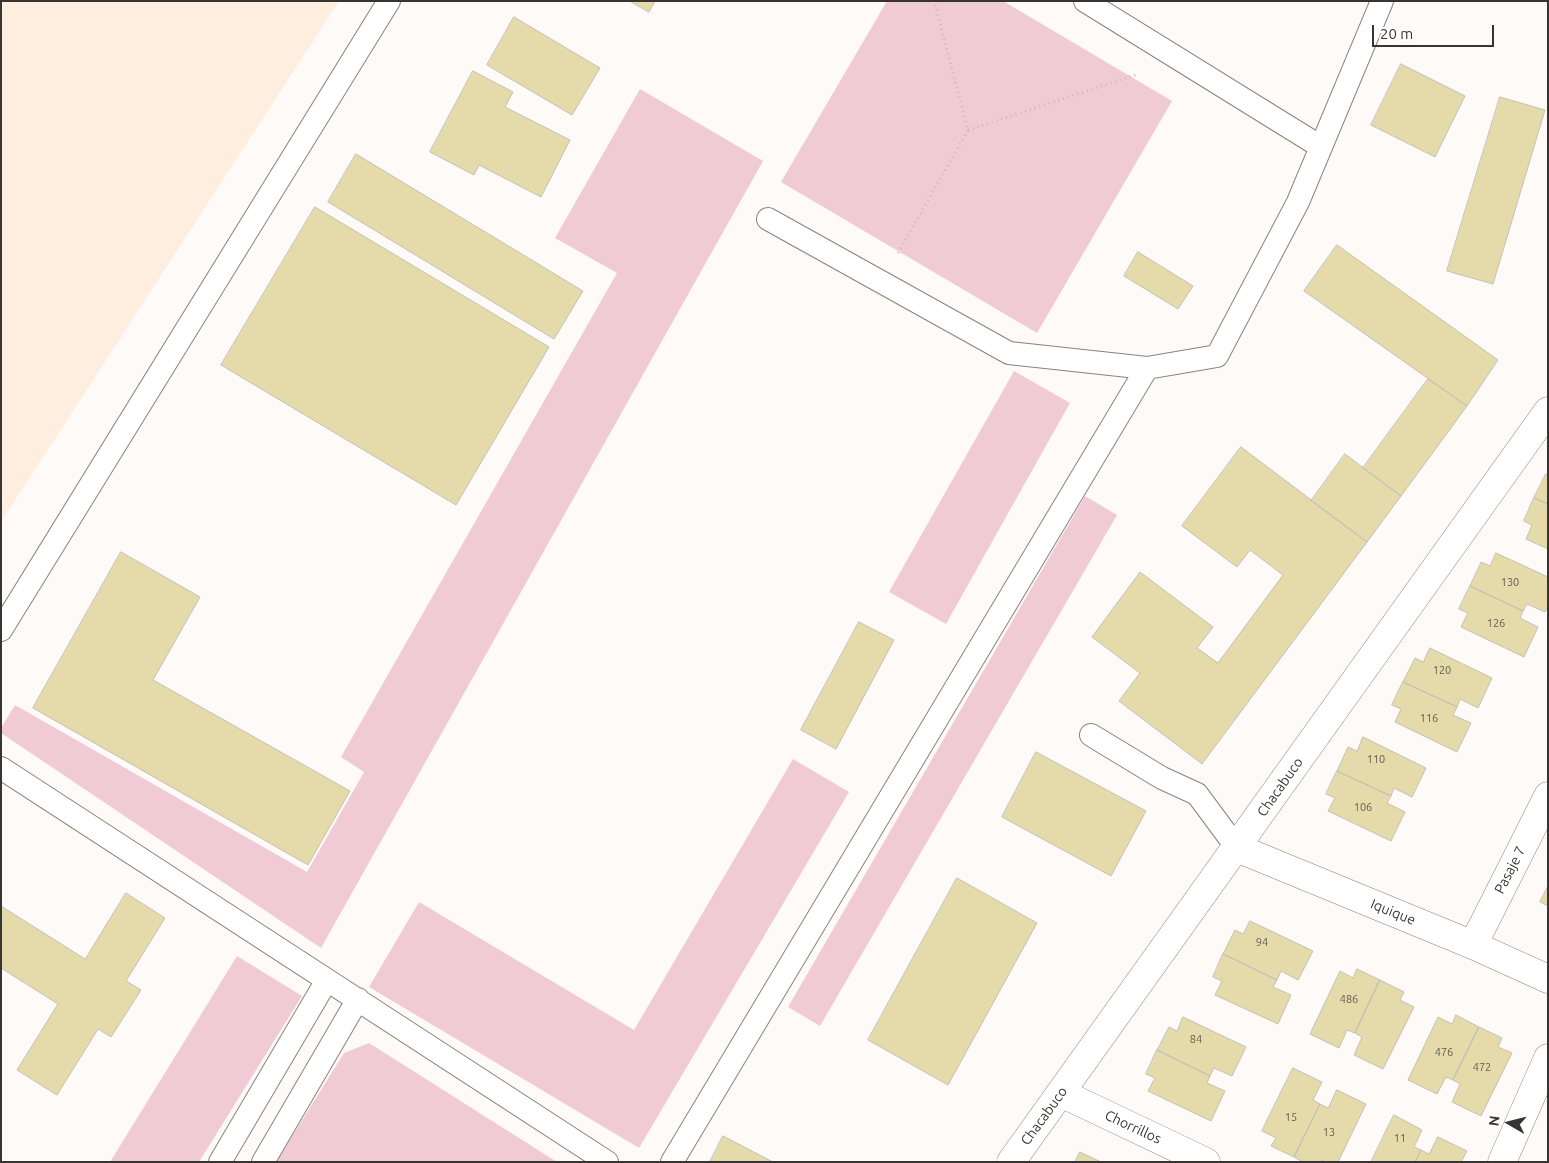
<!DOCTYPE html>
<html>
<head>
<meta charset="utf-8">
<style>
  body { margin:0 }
  #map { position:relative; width:1549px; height:1163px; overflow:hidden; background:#fefaf7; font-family:Ubuntu,sans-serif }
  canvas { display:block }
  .frame { position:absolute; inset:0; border:2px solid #383431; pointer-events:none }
  .north { position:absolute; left:1484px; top:1098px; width:50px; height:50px; -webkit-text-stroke:4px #fff; paint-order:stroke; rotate:278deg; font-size:14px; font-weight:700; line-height:20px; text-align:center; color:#383431 }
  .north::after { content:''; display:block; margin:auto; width:18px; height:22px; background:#383431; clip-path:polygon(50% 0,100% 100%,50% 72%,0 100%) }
  .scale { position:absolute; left:1372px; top:25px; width:122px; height:22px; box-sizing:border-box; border:2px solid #383431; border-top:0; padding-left:6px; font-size:15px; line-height:18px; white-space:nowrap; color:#383431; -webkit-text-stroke:4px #fff; paint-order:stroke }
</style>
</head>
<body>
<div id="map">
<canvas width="1549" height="1163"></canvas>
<div class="frame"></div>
<div class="north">N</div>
<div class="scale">20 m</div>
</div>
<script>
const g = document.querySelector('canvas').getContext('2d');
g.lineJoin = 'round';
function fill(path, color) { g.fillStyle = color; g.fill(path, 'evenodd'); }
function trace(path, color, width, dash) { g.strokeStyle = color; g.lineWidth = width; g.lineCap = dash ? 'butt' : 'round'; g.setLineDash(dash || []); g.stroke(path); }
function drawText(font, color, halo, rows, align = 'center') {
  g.font = font + ' Ubuntu,sans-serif'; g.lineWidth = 4.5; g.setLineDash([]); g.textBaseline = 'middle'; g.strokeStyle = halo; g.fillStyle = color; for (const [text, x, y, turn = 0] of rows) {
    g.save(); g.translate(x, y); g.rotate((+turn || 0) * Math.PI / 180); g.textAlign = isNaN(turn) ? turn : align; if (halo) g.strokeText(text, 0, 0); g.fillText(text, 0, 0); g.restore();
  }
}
fill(new Path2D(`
  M1,1H339L1,522Z`), '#fdeee0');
fill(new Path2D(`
  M887,1H1003L1172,101L1037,333L781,182Z
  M640,89L763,161L321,948L1,733V728L15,705L307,872L364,772L341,757L617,273L555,238Z
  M1014,371L1070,403L946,624L889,592Z
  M1085,496L1117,515L820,1026L788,1007Z
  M793,759L849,792L639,1148L369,987L419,902L634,1030Z
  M237,956L302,996L199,1162H110Z
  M369,1043L557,1162H276L344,1053Z`), '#f0cbd5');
const building = new Path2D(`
  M630,1H655L649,12Z
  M514,17L600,68L572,115L487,65Z
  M1401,64L1465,96L1435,157L1371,125Z
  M473,71L513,92L505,107L570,140L541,197L479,165L474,175L430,152Z
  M1500,97L1545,110L1493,284L1447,271Z
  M356,154L583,291L554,339L328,202Z
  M315,207L549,347L456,505L221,365Z
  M1337,245L1498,360L1467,406L1304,291Z
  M1138,252L1193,286L1178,309L1124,276Z
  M1428,379L1467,406L1401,496L1363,468Z
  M1241,447L1367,542L1202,764L1119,701L1140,673L1092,637L1140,572L1213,627L1197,648L1218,663L1283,575L1250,550L1237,567L1182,526Z
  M1345,454L1401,496L1367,542L1311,501Z
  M1546,474L1548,475V504L1534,498Z
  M1534,498L1548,504V549L1526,539L1532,525L1524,521Z
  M121,552L200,597L153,680L350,791L308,865L33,708Z
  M1496,553L1548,577V606L1545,612L1527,604L1523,611L1470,586L1481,562L1490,566Z
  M1470,586L1523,611L1520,618L1538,627L1524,657L1461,627L1468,613L1459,609Z
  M859,622L894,640L836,749L801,730Z
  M1430,648L1492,678L1478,708L1460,699L1457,707L1403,682L1415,658L1423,662Z
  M1403,682L1457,707L1453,715L1471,723L1457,752L1395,722L1401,709L1392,705Z
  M1363,737L1426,768L1412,797L1394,788L1391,796L1337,771L1348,747L1357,751Z
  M1036,752L1146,811L1111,876L1002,817Z
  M1337,771L1391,796L1387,803L1405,812L1391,841L1328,811L1335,798L1326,794Z
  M957,878L1037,923L948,1085L868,1040Z
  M1548,886V906L1540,902Z
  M126,893L165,918L126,981L141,990L111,1037L98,1029L57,1095L17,1070L58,1004L1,968V906L85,959Z
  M1250,921L1313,951L1298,980L1281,971L1277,980L1223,954L1235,930L1243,934Z
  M1223,954L1277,980L1273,987L1291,995L1278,1024L1215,995L1222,981L1213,977Z
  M1357,969L1380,980L1355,1033L1347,1030L1339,1048L1310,1034L1340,971L1353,978Z
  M1380,980L1404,992L1400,1000L1414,1007L1383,1069L1354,1055L1362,1037L1355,1033Z
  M1456,1015L1479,1027L1453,1080L1446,1077L1437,1094L1408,1080L1438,1017L1452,1024Z
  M1183,1017L1246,1047L1232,1076L1214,1068L1210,1076L1157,1050L1169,1027L1177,1031Z
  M1479,1027L1502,1038L1498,1047L1512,1053L1481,1116L1452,1102L1460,1084L1453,1080Z
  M1157,1050L1210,1076L1207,1083L1225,1091L1211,1121L1148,1091L1155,1078L1146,1074Z
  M1293,1068L1322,1082L1313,1100L1320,1104L1294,1157L1271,1146L1276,1138L1262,1131Z
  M1337,1090L1366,1104L1338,1162H1325L1322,1160L1321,1162H1303L1294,1157L1320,1104L1328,1108Z
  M1394,1115L1422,1130L1414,1147L1421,1150L1415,1162H1371Z
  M723,1136L773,1162H710Z
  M1438,1137L1467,1151L1461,1162H1415L1421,1150L1429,1154Z
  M1080,1152L1101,1162H1075Z`);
fill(building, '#e5daaa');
trace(building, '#c3c0b6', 1);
const service = new Path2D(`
  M1085,1L1321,147
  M768,219L1009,353L1147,368
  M1,630L389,1
  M1091,735L1162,778L1197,794L1237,848
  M1,768L607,1162
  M220,1162L327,980
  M263,1162L358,999
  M672,1162L1147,368L1217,356L1298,202L1382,1`);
const pedestrian = new Path2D(`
  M1473,945L1548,796
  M1502,1162L1548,1058`);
const minor = new Path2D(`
  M1061,1093L1206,1162`);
const tertiary = new Path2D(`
  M1237,848L1473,945L1548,979
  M1011,1162L1548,411`);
trace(service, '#8b837c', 24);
trace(pedestrian, '#8b837c', 29);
trace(minor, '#8b837c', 29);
trace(tertiary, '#8b837c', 29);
trace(new Path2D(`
  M968,130L1138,74
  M898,253L968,130L934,1`), '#c1bdba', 3, [1, 4]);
trace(service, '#fff', 22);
trace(pedestrian, '#fff', 28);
trace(minor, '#fff', 28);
trace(tertiary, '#fff', 28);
drawText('11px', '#635e4f', null, [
  ["130",1510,582],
  ["126",1496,623],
  ["120",1442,670],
  ["116",1429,718],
  ["110",1376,759],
  ["106",1363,807],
  ["94",1262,942],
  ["486",1349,999],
  ["84",1196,1039],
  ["476",1444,1052],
  ["472",1482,1067],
  ["15",1291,1117],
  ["13",1329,1132],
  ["11",1400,1138]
]);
drawText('14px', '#383431', '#fff', [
  ["Chacabuco",1280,787,-55],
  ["Pasaje 7",1510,870,-63],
  ["Iquique",1393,912,22],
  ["Chacabuco",1044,1116,-54],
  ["Chorrillos",1133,1127,25]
]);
</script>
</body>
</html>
